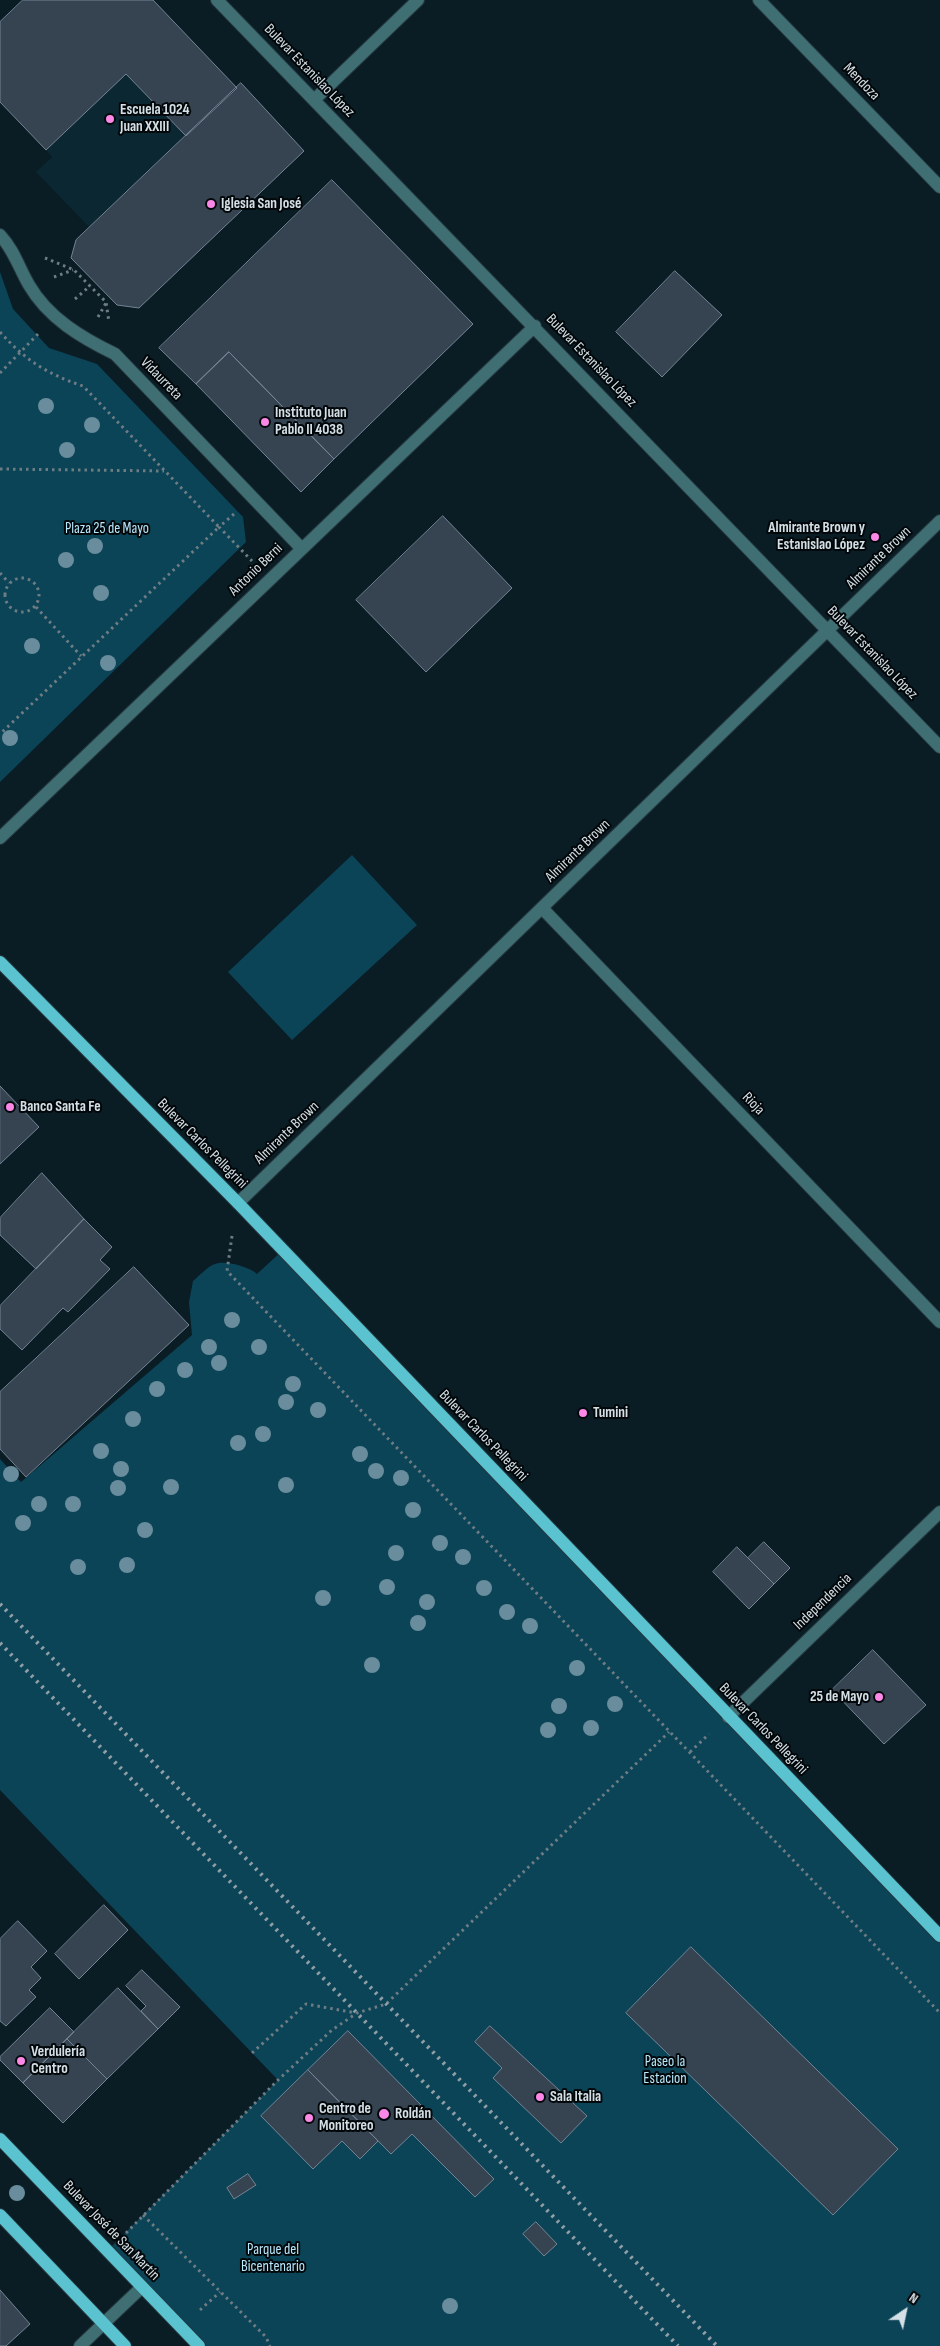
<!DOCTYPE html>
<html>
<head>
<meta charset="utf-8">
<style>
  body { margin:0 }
  #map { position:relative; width:940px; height:2346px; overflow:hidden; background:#0a1d25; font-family:"Sofia Sans Condensed",sans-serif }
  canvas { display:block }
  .north { position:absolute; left:880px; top:2286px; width:50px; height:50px; -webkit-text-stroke:4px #02070a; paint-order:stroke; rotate:34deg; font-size:14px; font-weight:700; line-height:20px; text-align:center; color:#d5e0e6 }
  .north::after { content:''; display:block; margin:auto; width:18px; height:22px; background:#d5e0e6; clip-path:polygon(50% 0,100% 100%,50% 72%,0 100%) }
</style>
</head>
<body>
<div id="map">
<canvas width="940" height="2346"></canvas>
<div class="north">N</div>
</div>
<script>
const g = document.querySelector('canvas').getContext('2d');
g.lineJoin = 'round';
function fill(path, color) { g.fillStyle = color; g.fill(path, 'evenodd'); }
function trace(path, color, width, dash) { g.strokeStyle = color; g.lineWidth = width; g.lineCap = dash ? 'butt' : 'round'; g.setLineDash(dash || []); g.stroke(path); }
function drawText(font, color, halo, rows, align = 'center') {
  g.font = font + ' "Sofia Sans Condensed",sans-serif'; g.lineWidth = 4; g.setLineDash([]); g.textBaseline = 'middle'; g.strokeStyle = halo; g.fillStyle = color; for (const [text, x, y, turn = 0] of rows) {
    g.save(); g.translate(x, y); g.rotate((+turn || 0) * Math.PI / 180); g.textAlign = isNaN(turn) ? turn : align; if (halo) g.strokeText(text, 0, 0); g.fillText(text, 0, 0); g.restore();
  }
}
fill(new Path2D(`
  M0,22L237,88L90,228L36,172L52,157L46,150Z`), '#0a2732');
fill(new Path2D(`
  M0,272L13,309L49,348L97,364L243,517L246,542L0,782Z
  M352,855L417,925L292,1040L228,972Z
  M283,1250L940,1936V2346H199L107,2251L278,2080L0,1790V1459L21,1482L192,1335L189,1302L193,1281C199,1276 208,1266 215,1264C226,1260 249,1267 257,1274Z`), '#0b4357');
const building = new Path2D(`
  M23,0H153L237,88L186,136L126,74L46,150L0,102V22Z
  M241,83L304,151L139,308L117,305L71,258L76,240Z
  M332,180L473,324L334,459L229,352L196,384L159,348Z
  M675,271L722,315L662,377L616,332Z
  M229,352L334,459L301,492L196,384Z
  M443,516L512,588L426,672L356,600Z
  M0,1086L39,1127L0,1164Z
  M42,1173L84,1219L36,1269L0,1235V1218Z
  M84,1219L112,1247L100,1260L110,1269L68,1312L63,1308L22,1350L0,1329V1306Z
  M134,1267L189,1325L26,1477L0,1449V1392Z
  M764,1542L790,1568L774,1584L748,1558Z
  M737,1547L774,1584L749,1609L713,1572Z
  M873,1650L926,1705L884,1744L832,1690Z
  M104,1905L128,1930L79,1979L55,1954Z
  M18,1921L47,1951L31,1967L41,1978L29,1990L36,1997L6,2026L0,2021V1939Z
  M691,1947L898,2149L833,2215L626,2013Z
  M142,1970L180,2007L158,2029L141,2011L146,2006L126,1986Z
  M118,1988L158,2029L107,2079L67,2039Z
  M50,2008L74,2032L23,2083L0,2060V2057Z
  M490,2026L587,2116L561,2143L493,2078L502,2068L475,2042Z
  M348,2031L494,2179L475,2197L412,2134L391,2154L308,2070Z
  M67,2039L107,2079L63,2123L23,2083Z
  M308,2070L378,2141L360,2159L342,2141L313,2169L261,2116Z
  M248,2174L256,2185L234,2199L227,2188Z
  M536,2222L557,2244L544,2256L523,2234Z
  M0,2290L30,2324L6,2346H0Z`);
fill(building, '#364452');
trace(building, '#758494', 1);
const minor = new Path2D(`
  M217,0L940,747
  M759,0L940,187
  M314,100L418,0
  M0,235C14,250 19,268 29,285C48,318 82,338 115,354L302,549
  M0,838L535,326
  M542,908L940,1322
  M238,1203L940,521
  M728,1717L940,1512
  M80,2346L142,2287`);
const major = new Path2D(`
  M0,962L238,1203L940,1936
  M0,2139L199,2346
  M0,2215L125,2346`);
trace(minor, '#263840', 14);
trace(major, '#263840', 14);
trace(new Path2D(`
  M45,258L74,270L106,302L109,322
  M54,277L73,270
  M75,299L90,286
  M98,317L106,303
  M0,332C25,360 47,374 83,386L219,527L0,734
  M0,373L38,334
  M0,469L164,471
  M234,514L219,527L252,561
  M0,573L9,583
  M5 595a17 17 0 1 1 34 0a17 17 0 1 1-34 0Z
  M36,607L81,656
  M232,1236L227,1271L940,2013
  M690,1752L709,1734
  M252,2053L306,2004L356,2013
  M143,2215L266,2337L270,2346
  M126,2233L278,2080L332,2030L357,2013L386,2004L669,1732
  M200,2310L220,2292`), '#6e7d84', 3, [2.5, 4]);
trace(minor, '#3f6e73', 12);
trace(major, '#5ac3cf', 12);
trace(new Path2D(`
  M0,1604L717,2346
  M0,1643L678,2346`), '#909ea5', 4, [2.5, 5]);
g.fillStyle = '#698d9c';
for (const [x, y] of [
  [46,406],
  [92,425],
  [67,450],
  [95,546],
  [66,560],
  [101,593],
  [32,646],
  [108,663],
  [10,738],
  [232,1320],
  [209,1347],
  [259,1347],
  [219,1363],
  [185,1370],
  [293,1384],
  [157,1389],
  [286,1402],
  [318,1410],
  [133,1419],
  [263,1434],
  [238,1443],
  [101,1451],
  [360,1454],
  [121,1469],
  [376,1471],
  [11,1474],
  [401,1478],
  [286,1485],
  [171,1487],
  [118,1488],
  [39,1504],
  [73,1504],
  [413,1510],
  [23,1523],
  [145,1530],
  [440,1543],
  [396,1553],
  [463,1557],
  [127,1565],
  [78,1567],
  [387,1587],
  [484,1588],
  [323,1598],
  [427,1602],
  [507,1612],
  [418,1623],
  [530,1626],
  [372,1665],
  [577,1668],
  [615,1704],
  [559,1706],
  [591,1728],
  [548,1730],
  [17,2193],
  [450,2306]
]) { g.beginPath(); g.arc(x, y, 8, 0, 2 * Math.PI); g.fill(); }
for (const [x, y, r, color] of [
  [110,119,5,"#fb87e6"],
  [211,204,5,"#fb87e6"],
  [265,422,5,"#fb87e6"],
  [875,537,5,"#fb87e6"],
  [10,1107,5,"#fb87e6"],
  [583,1413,5,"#fb87e6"],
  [879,1697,5,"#fb87e6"],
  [21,2061,5,"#fb87e6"],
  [540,2097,5,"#fb87e6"],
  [384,2114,6,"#fb87e6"],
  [309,2118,5,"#fb87e6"]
]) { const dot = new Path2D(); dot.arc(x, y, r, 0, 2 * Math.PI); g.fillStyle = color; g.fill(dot); trace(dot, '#02070a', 2); }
drawText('15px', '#d5e0e6', '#02070a', [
  ["Bulevar Estanislao López",309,71,46],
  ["Mendoza",861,82,46],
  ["Bulevar Estanislao López",591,361,46],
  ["Vidaurreta",161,379,46],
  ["Almirante Brown",879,558,-44],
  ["Antonio Berni",256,570,-44],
  ["Bulevar Estanislao López",872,653,46],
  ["Almirante Brown",578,851,-44],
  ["Rioja",753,1104,46],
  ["Almirante Brown",287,1133,-44],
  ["Bulevar Carlos Pellegrini",202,1144,45],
  ["Bulevar Carlos Pellegrini",483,1436,46],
  ["Independencia",823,1602,-44],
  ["Bulevar Carlos Pellegrini",763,1729,46],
  ["Bulevar José de San Martín",111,2231,46]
]);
drawText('bold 15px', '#d5e0e6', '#02070a', [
  ["Escuela 1024",120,110],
  ["Juan XXIII",120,127],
  ["Iglesia San José",221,204],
  ["Instituto Juan",275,413],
  ["Pablo II 4038",275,430],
  ["Almirante Brown y",865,528,"right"],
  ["Estanislao López",865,545,"right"],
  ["Banco Santa Fe",20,1107],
  ["Tumini",593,1413],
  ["25 de Mayo",869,1697,"right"],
  ["Verdulería",31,2052],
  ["Centro",31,2069],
  ["Sala Italia",550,2097],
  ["Centro de",319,2109],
  ["Monitoreo",319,2126],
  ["Roldán",395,2114]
], 'left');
drawText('15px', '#b7e8fd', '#02070a', [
  ["Plaza 25 de Mayo",107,529],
  ["Paseo la",665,2062],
  ["Estacion",665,2079],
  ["Parque del",273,2250],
  ["Bicentenario",273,2267]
]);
</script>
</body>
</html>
